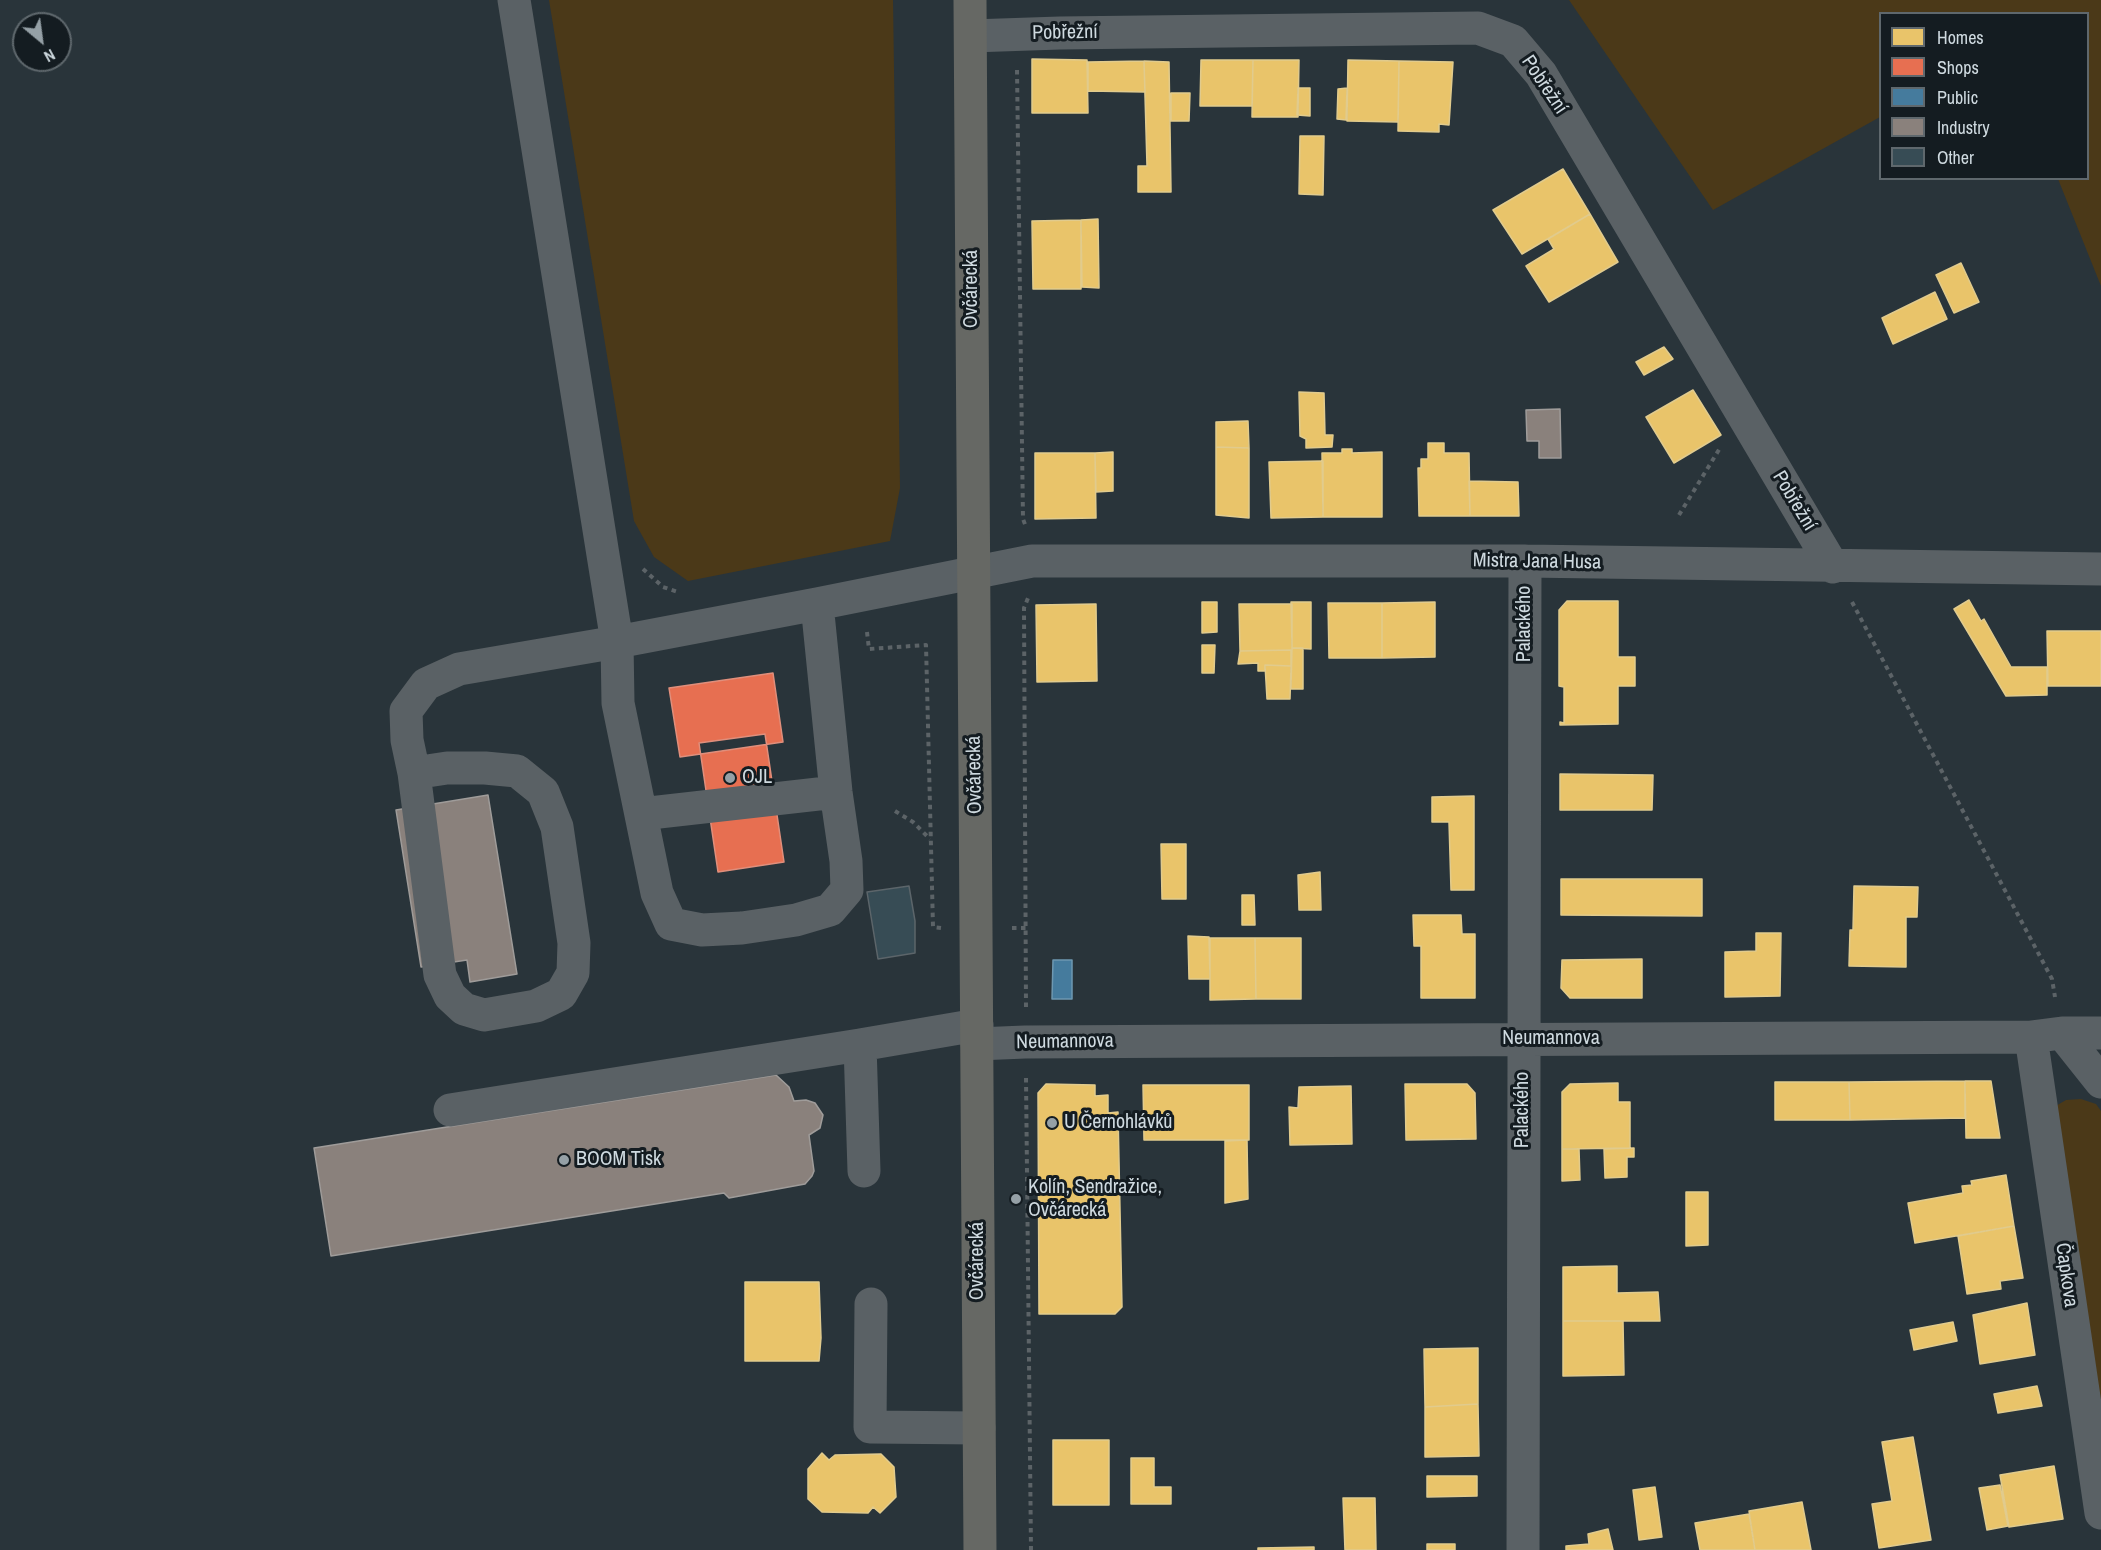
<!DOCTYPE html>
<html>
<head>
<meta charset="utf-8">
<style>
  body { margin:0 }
  #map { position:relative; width:2101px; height:1550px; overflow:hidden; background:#29343a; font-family:"Archivo Narrow",sans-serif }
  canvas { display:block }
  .legend { position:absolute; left:1879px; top:12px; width:210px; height:168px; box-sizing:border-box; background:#141c21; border:2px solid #5f686d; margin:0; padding:8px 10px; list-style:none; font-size:18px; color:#cfdae0 }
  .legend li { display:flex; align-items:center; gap:12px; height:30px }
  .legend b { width:30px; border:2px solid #5f686d }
  .north { position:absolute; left:12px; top:12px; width:60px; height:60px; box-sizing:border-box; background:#141c21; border:2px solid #5f686d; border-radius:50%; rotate:151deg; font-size:16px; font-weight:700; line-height:24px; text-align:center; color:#cfdae0 }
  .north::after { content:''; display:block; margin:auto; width:21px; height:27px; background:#95a0a6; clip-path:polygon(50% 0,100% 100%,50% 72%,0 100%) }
</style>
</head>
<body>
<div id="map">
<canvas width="2101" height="1550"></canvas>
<ul class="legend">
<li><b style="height:16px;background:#e9c46a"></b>Homes</li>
<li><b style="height:16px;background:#e76f51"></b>Shops</li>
<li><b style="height:16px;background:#457b9d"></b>Public</li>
<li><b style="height:16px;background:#8a817c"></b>Industry</li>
<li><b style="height:16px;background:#374c55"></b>Other</li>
</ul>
<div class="north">N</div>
</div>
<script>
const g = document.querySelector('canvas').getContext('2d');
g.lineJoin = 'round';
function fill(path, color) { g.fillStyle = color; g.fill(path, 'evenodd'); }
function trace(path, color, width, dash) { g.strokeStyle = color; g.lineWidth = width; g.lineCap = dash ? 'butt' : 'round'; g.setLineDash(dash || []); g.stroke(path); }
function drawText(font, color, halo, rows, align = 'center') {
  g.font = font + ' "Archivo Narrow",sans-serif'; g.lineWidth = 6; g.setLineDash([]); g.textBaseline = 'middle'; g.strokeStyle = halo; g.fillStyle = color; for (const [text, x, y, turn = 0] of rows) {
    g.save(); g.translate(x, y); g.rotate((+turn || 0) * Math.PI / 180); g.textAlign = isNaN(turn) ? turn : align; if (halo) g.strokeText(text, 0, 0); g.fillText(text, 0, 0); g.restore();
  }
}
fill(new Path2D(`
  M549,0H893L900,488L890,541L688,581L654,557L634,521Z
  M1569,0H2101V286L2058,179L2088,178V14H1880V117L1713,210Z
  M2081,1099L2096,1104L2101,1111V1420L2054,1107L2066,1100Z`), '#4b3918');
const homes = new Path2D(`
  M1032,59L1087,60L1088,113H1032Z
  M1201,60H1253L1252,106H1200Z
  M1253,60H1299L1298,117H1252Z
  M1348,60L1399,61L1398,122L1347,121Z
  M1144,61L1145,92L1088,91V62Z
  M1144,61L1169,62L1171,192H1138V166H1147Z
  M1399,61L1453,62L1449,125L1439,124V132L1398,131Z
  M1298,88H1310V116L1297,115Z
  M1347,88L1346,120L1337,119L1338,89Z
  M1171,93H1190L1189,121H1171Z
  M1300,136H1324L1323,195L1299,194Z
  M1563,169L1590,214L1522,254L1493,210Z
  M1590,214L1618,262L1549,302L1526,266L1554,249L1548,239Z
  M1098,219L1099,288L1082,287L1081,220Z
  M1081,220V289H1033L1032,221Z
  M1961,263L1979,302L1954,313L1936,275Z
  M1935,292L1947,319L1893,344L1882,318Z
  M1664,347L1673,359L1644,375L1636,362Z
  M1693,390L1721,435L1674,463L1646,417Z
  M1299,392L1324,393L1325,435H1333L1332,447L1306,448V439L1300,436Z
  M1248,421L1249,448L1216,447V422Z
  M1428,443H1444V453H1469L1470,516H1419L1418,468H1421V459H1428Z
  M1216,447L1249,448V518L1216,515Z
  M1342,449H1352V453L1382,452V517H1323L1322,453H1342Z
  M1113,452V491L1096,492L1095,453Z
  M1035,453H1095L1096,518L1035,519Z
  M1323,461V517L1271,518L1269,462Z
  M1469,481L1518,482L1519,516H1470Z
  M1969,600L1981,621L1984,619L2011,667H2047V695L2006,696L1954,609Z
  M1567,601H1618V657H1635V686H1618V724L1560,725V722L1564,723V687L1559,686V610Z
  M1202,602H1217V632L1202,633Z
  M1291,602H1311V649L1292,648Z
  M1435,602V657L1382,658V603Z
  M1328,603H1382V658H1329Z
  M1096,604L1097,681L1037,682L1036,605Z
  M1239,604H1292V650L1240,651Z
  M2047,631H2101V686H2048Z
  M1202,645H1215L1214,673H1202Z
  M1292,648H1303V689H1291Z
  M1291,650V666L1265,665V671H1258V663L1238,664L1240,651Z
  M1265,665L1291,666L1290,699H1267Z
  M1560,774L1653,775L1652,810H1560Z
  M1474,796V890H1451L1449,822H1432V797Z
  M1161,844H1186V899H1162Z
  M1320,872L1321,910H1299L1298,875Z
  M1561,879H1702V916L1561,915Z
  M1854,886L1918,887L1917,917H1906V967L1849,966L1850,930H1853Z
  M1242,895H1254L1255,925H1242Z
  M1413,915H1461L1462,934H1475V998H1421V946H1414Z
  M1756,933H1781L1780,996L1725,997V952L1756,951Z
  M1188,936L1209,937L1210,979H1189Z
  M1210,938H1255L1256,999L1210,1000Z
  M1255,938H1301V999H1256Z
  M1642,959V998H1570L1561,988L1562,960Z
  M1965,1081V1118L1850,1120L1849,1082Z
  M1965,1081H1991L2000,1138H1966Z
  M1775,1082H1849L1850,1120H1775Z
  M1618,1083V1102H1630V1148L1562,1149V1092L1570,1084Z
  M1046,1084L1095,1085V1096L1108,1095V1113L1118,1112L1122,1307L1115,1314H1039L1038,1093Z
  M1405,1084H1467L1475,1093L1476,1139L1406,1140Z
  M1143,1085H1249V1140H1144Z
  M1351,1086L1352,1144L1290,1145L1289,1107L1298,1108L1299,1087Z
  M1247,1140L1248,1199L1225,1203V1141Z
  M1634,1148V1157H1627V1177L1605,1178L1604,1149Z
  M1562,1149H1579L1580,1180L1562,1181Z
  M2006,1175L2014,1226L1915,1243L1908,1203L1963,1193L1962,1186L1972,1185L1971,1181Z
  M1686,1192H1708V1245L1686,1246Z
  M2014,1226L2023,1278L2000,1281L2001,1289L1967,1294L1958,1236Z
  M1617,1266V1293L1658,1292L1660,1321H1563V1267Z
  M745,1282H819L821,1338L819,1361H745Z
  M2027,1303L2035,1355L1980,1364L1973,1315Z
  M1563,1321H1623L1624,1375L1563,1376Z
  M1953,1322L1957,1341L1914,1350L1910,1330Z
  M1478,1348V1404L1425,1407L1424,1349Z
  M2037,1386L2042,1406L1998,1413L1994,1394Z
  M1478,1404L1479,1456L1425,1457V1407Z
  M1913,1437L1931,1540L1879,1548L1872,1504L1892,1501L1882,1442Z
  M1053,1440H1109V1505H1053Z
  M822,1453L829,1460L835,1455L881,1454L894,1467L896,1497L880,1513L873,1507L868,1513L822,1512L808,1499V1469Z
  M1131,1458H1154V1487H1171V1504H1131Z
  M2054,1466L2063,1519L2009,1527L2000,1475Z
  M1427,1476H1477V1496L1427,1497Z
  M2000,1485L2008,1526L1987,1530L1979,1488Z
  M1655,1487L1662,1537L1639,1540L1633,1490Z
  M1343,1498H1375L1376,1550H1345Z
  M1802,1502L1811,1550H1755L1749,1511Z
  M1749,1514L1755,1550H1700L1695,1523Z
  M1608,1529L1613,1550H1566V1546L1589,1544L1588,1534Z
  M1427,1544H1455V1550H1427Z
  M1314,1547V1550H1258V1548Z`);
fill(homes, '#e9c46a');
trace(homes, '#e1cb8d', 1.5);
const shops = new Path2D(`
  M773,673L783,742L680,757L669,688Z
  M765,734L784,862L718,872L699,743Z`);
fill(shops, '#e76f51');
trace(shops, '#e08f7c', 1.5);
const public = new Path2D(`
  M1053,960H1072V999H1052Z`);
fill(public, '#457b9d');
trace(public, '#6e98b1', 1.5);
const industry = new Path2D(`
  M1560,409L1561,458H1539V441H1527L1526,410Z
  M488,795L517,974L470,982L467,960L421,967L396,810Z
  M776,1075L789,1087L794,1101L806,1100L815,1103L823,1115L820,1128L809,1135L814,1171L812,1176L805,1184L729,1198L724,1193L331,1256L314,1148Z`);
fill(industry, '#8a817c');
trace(industry, '#9f9c9a', 1.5);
const building = new Path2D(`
  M909,886L915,921V953L878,959L867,892Z`);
fill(building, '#374c55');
trace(building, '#5c656a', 1.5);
trace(new Path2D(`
  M1017,70L1023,519L1026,527
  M1679,515L1720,448
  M643,569L663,587L678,592
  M1852,602L2052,979L2055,997
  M867,632L869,649L926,645L933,927L941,928
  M895,811L913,822L930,839
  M1012,928H1027
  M1026,1007L1024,608L1028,598
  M1026,1078L1031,1550`), '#5c6367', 4, [4.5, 4.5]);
trace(new Path2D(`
  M514,0L617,642L817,604L1032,561H1525L2101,569
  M971,36L1060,33L1478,28L1513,41L1541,74L1833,567
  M414,773L440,975L450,996L464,1009L484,1015L536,1006L561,994L573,973L574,943L557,827L543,792L517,771L485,768H447L414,773L407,740L406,711L426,684L459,669L617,642L618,703L657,893L671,924L702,930L742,928L796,920L830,910L847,890L846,861L836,792L817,604
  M641,814L836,792
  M2062,1033L2101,1082
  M2031,1037L2101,1513
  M977,1044L1025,1042L2031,1037L2062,1033H2101
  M860,1045L977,1025
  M450,1110L860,1045L864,1171
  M871,1304L870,1427L979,1428
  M1523,1550L1525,561`), '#5a6165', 33);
trace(new Path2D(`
  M970,0L980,1550`), '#666864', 33);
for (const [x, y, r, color] of [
  [730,778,6,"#95a0a6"],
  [1052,1123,6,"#95a0a6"],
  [564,1160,6,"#95a0a6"],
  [1016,1199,6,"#95a0a6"]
]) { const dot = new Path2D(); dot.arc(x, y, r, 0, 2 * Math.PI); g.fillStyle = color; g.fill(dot); trace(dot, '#141c21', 2); }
drawText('20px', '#cfdae0', '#141c21', [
  ["Pobřežní",1065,33,-1],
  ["Pobřežní",1544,85,56],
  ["Ovčárecká",972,289,-90],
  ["Pobřežní",1794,501,59],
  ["Mistra Jana Husa",1537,562,1],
  ["Palackého",1525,624,-90],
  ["Ovčárecká",975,775,-91],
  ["Neumannova",1551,1039],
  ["Neumannova",1065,1042,-1],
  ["Palackého",1523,1110,-90],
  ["Ovčárecká",978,1261,-90],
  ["Čapkova",2066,1275,82]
]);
drawText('20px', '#cfdae0', '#141c21', [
  ["OJL",742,778],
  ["U Černohlávků",1064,1123],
  ["BOOM Tisk",576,1160],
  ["Kolín, Sendražice,",1028,1188],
  ["Ovčárecká",1028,1211]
], 'left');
</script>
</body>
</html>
